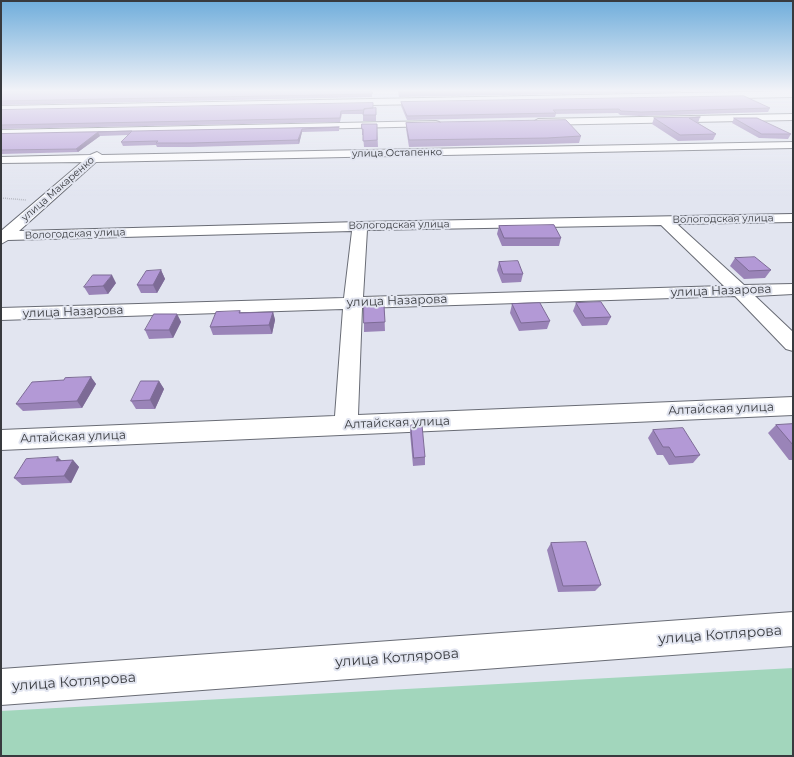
<!DOCTYPE html>
<html>
<head>
<meta charset="utf-8">
<style>
  body { margin:0 }
  #map { position:relative; width:794px; height:757px; overflow:hidden; background:#e2e5f0; font-family:Montserrat,sans-serif }
  canvas { display:block }
  .frame { position:absolute; inset:0; border:2px solid #383a3e; pointer-events:none }
</style>
</head>
<body>
<div id="map">
<canvas width="794" height="757"></canvas>
<div class="frame"></div>
</div>
<script>
const g = document.querySelector('canvas').getContext('2d');
g.lineJoin = 'round';
function fill(path, color) { g.fillStyle = color; g.fill(path, 'evenodd'); }
function trace(path, color, width, dash) { g.strokeStyle = color; g.lineWidth = width; g.lineCap = dash ? 'butt' : 'round'; g.setLineDash(dash || []); g.stroke(path); }
function drawText(font, color, halo, rows, align = 'center') {
  g.font = font + ' Montserrat,sans-serif'; g.lineWidth = 4; g.setLineDash([]); g.textBaseline = 'middle'; g.strokeStyle = halo; g.fillStyle = color; for (const [text, x, y, turn = 0] of rows) {
    g.save(); g.translate(x, y); g.rotate((+turn || 0) * Math.PI / 180); g.textAlign = isNaN(turn) ? turn : align; if (halo) g.strokeText(text, 0, 0); g.fillText(text, 0, 0); g.restore();
  }
}
fill(new Path2D(`
  M793,668V756H1V711Z`), '#a2d6bc');
const minor = new Path2D(`
  M793,91V97L1,112V106Z
  M793,114V120L538,125L533,122L538,119Z
  M436,121L439,122L441,124L439,126L1,136V130Z
  M793,142V148L96,162L19,231L360,222L793,214V222L677,224L744,285L793,284V294L755,296L793,332V351L786,349L735,296L362,308L358,415L793,397V415L1,450V430L335,416L343,309L1,320V308L344,298L352,231L8,240L1,244V231L82,162L1,163V157L90,155L97,152L102,155ZM661,225L724,286L363,297L367,230Z
  M793,612V646L1,705V669Z`);
trace(minor, '#696c75', 2);
trace(new Path2D(`
  M1,198L26,200`), '#8f9299', 1.5, [0.5, 1.5]);
fill(minor, '#fff');
fill(new Path2D(`
  M1,91H372V97L1,105Z
  M398,91H722L399,97Z
  M401,102L770,108L768,112L639,116L620,115L618,113L556,114L555,117L407,120L401,106Z
  M376,108V121H363V114H342L340,122L1,129V110Z
  M700,117L698,123L716,134L713,140L678,141L652,124L654,118Z
  M734,118L791,134L788,139L759,138L732,123Z
  M406,123L581,136L579,143L546,144L409,147L406,129Z
  M377,124L378,147H364L363,135H362V129Z
  M339,127V131L302,132L299,144L191,147H157L156,145L123,146L121,142L128,135L100,136L78,152L1,154V134Z
  M499,226L561,238L559,246H502L497,234Z
  M735,258L771,270L765,278L744,279L730,266Z
  M499,262L523,274L521,282L502,283L497,270Z
  M161,270L165,279L157,293H141L137,285Z
  M116,283L108,294L89,295L84,287Z
  M576,303L611,317L607,325L582,326L573,311Z
  M512,304L550,321L547,329L519,331L510,313Z
  M384,306L385,331L364,332V323Z
  M240,311L241,313L273,312L275,320L272,334L213,335L210,327Z
  M177,314L181,322L173,338L149,339L145,330Z
  M91,377L96,384L82,408L23,411L16,404L64,380Z
  M159,381L164,389L155,409H136L131,401Z
  M793,424V460H789L768,433L776,425Z
  M411,425L425,457V465L413,466L410,433Z
  M653,430L700,455L693,463L669,465L663,455H657L648,438Z
  M73,460L79,467L71,483L22,485L14,478L62,461Z
  M551,543L601,585L595,591L558,592L547,550Z`), '#9a84b8');
fill(new Path2D(`
  M302,129V132L299,144L298,140Z
  M98,132L100,136L78,152L76,149Z
  M161,270L165,279L157,293L153,285Z
  M112,275L116,283L108,294L103,286Z
  M273,312L275,320L272,334L269,325Z
  M177,314L181,322L173,338L169,330Z
  M91,377L96,384L82,408L77,401Z
  M159,381L164,389L155,409L150,400Z
  M58,457L65,464L56,461Z
  M73,460L79,467L71,483L64,476Z`), '#7d6b96');
const building = new Path2D(`
  M1,91H372V94L1,101Z
  M399,91H467L399,92Z
  M744,96L770,108L641,112L621,111L619,109L553,110L556,113L407,116L401,102Z
  M373,103V108L364,109V110L341,111L340,118L1,125V110Z
  M376,108V115H363L364,109Z
  M700,117L689,118L716,134L680,135L654,118Z
  M734,118H757L791,134H762Z
  M566,120L581,136L547,138L409,140L406,123Z
  M362,124H377V140L363,141V129H362Z
  M339,127L302,129L298,140L190,143H156L158,141L121,142L132,131L98,132L76,149L1,150V134Z
  M554,225L561,238H504L499,226Z
  M755,257L771,270L749,271L735,258Z
  M518,261L523,274H503L499,262Z
  M161,270L153,285H137L146,271Z
  M93,275H112L103,286L84,287Z
  M601,302L611,317L585,318L576,303Z
  M540,303L550,321L521,323L512,304Z
  M364,306H384L385,322L364,323Z
  M240,311L239,313L273,312L269,325L210,327L216,312Z
  M154,314H177L169,330H145Z
  M91,377L77,401L16,404L32,382L64,380L65,378Z
  M141,381H159L150,400L131,401Z
  M793,424V445L776,425Z
  M411,425H422L425,457L414,458Z
  M683,428L700,455L675,457L669,447H663L653,430Z
  M58,457L56,461L73,460L64,476L14,478L26,459Z
  M586,542L601,585L563,586L551,543Z`);
fill(building, '#b399d6');
trace(building, '#7d6b96', 1);
const sky = g.createLinearGradient(0, 0, 0, 197);
sky.addColorStop(0, '#6faddb');
sky.addColorStop(0.46, '#f2f3f8');
sky.addColorStop(1, '#f2f3f800');
g.fillStyle = sky;
g.fillRect(0, 0, 794, 197);
drawText('10px', '#383a3e', '#e2e5f0', [
  ["улица Остапенко",397,153,-1],
  ["улица Макаренко",58,189,-41],
  ["Вологодская улица",723,219,-1],
  ["Вологодская улица",399,225,-1],
  ["Вологодская улица",75,234,-2]
]);
drawText('12px', '#383a3e', '#e2e5f0', [
  ["улица Назарова",721,291,-2],
  ["улица Назарова",397,301,-2],
  ["улица Назарова",73,312,-2],
  ["Алтайская улица",721,409,-2],
  ["Алтайская улица",397,423,-2],
  ["Алтайская улица",73,437,-2]
]);
drawText('14px', '#383a3e', '#e2e5f0', [
  ["улица Котлярова",720,635,-4],
  ["улица Котлярова",397,658,-4],
  ["улица Котлярова",74,682,-4]
]);
</script>
</body>
</html>
